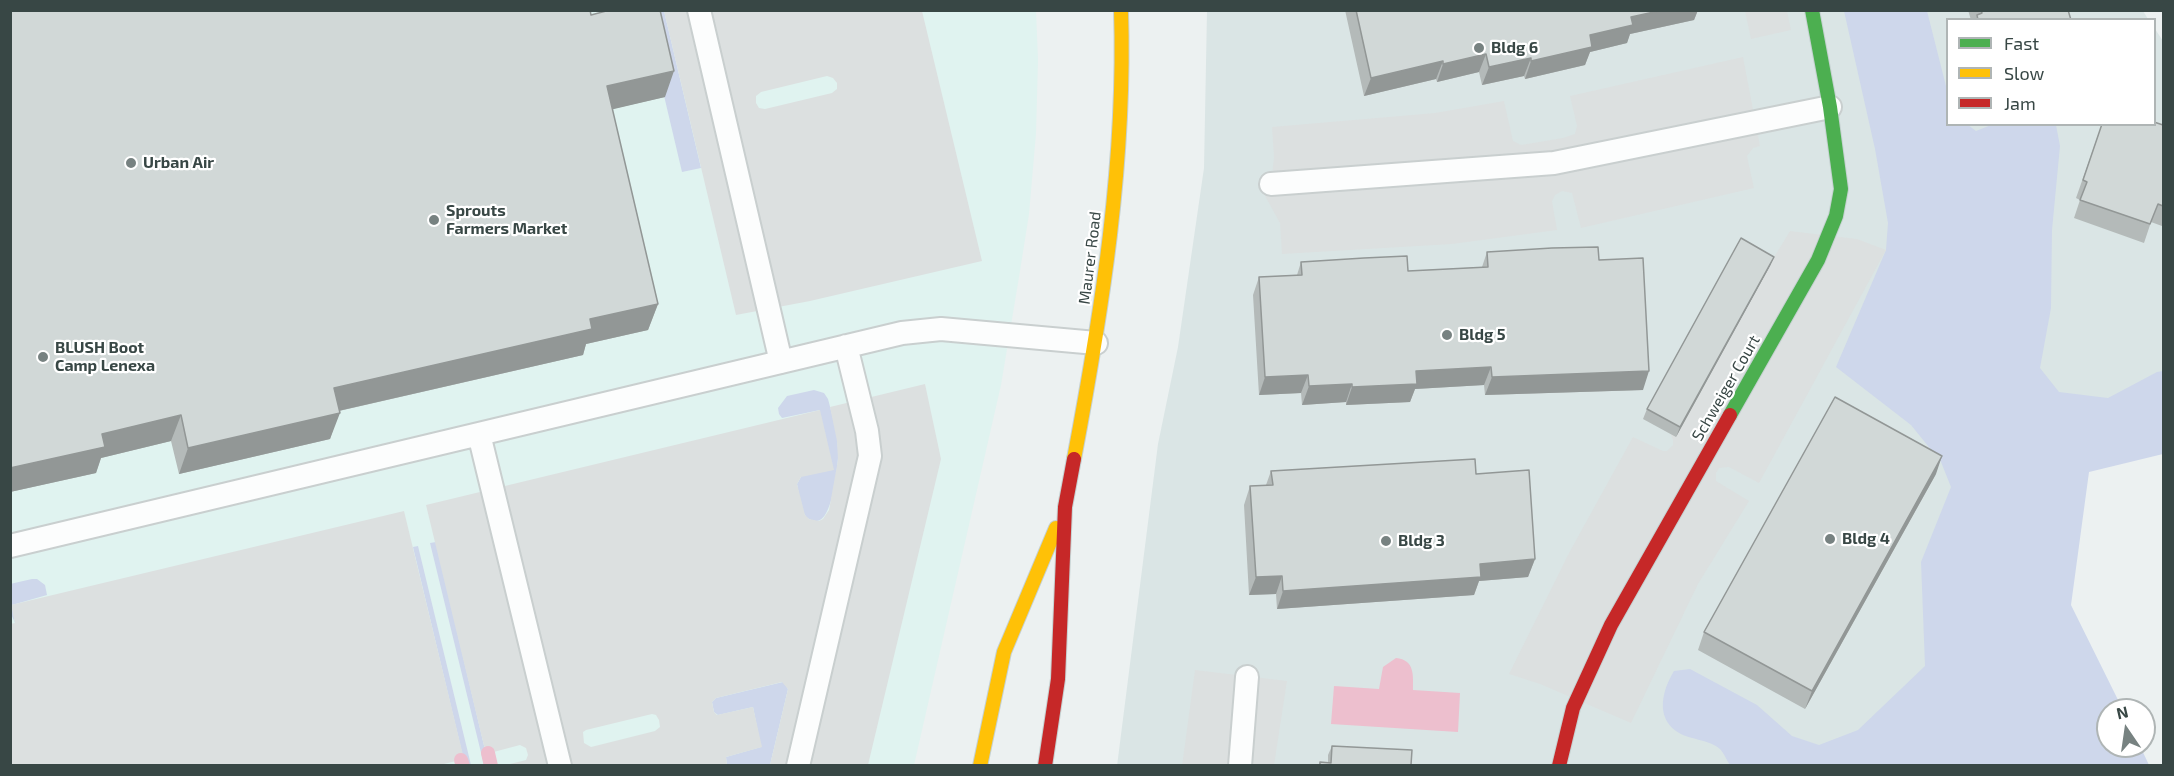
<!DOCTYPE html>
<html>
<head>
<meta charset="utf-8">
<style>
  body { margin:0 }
  #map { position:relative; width:2174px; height:776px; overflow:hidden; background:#ecf1f1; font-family:"Exo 2",sans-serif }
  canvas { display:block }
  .frame { position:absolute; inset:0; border:12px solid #384745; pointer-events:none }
  .legend { position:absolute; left:1946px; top:18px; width:210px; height:108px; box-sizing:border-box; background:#fff; border:2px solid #afb5b5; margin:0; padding:8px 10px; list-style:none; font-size:18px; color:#384745 }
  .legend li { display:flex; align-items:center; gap:12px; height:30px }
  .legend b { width:30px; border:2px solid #afb5b5 }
  .north { position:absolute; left:2096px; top:698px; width:60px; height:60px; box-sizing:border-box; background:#fff; border:2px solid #afb5b5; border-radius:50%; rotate:347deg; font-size:16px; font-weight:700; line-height:24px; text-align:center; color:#384745 }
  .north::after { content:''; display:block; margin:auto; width:21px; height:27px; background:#778281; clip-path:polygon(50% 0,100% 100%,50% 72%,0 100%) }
</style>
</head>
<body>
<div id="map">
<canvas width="2174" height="776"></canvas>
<div class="frame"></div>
<ul class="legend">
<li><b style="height:8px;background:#4caf50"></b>Fast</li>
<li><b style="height:8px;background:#ffc107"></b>Slow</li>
<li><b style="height:8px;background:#c62828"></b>Jam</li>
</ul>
<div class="north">N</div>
</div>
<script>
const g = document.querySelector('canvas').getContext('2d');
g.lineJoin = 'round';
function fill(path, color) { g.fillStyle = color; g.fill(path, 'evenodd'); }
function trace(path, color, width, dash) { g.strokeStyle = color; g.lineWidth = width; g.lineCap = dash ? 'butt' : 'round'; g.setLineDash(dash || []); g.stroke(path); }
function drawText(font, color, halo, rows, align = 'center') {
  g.font = font + ' "Exo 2",sans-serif'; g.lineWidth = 4.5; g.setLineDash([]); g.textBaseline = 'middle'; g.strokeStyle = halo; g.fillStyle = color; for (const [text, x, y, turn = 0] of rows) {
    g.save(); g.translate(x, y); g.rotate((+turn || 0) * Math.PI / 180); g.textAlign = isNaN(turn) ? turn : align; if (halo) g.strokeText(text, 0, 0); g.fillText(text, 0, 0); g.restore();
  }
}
fill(new Path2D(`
  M1207,11H2143L2148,19L1948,20V124H2154L2155,29L2163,41V422L1998,462L2066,765L1117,766L1158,444L1178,347L1204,168Z`), '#dae5e5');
fill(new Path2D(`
  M10,11H1036L1038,60L1036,133L1029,214L1019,277L1001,385L914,765H11Z`), '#e0f3f0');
fill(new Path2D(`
  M644,11H664L701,168L682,172Z
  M1844,11H1927L1947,90L1948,124L1968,125L1976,131L1991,125H2056L2060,146L2052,230L2051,308L2040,368L2059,392L2108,398L2157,372L2163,371V454L2089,472L2071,605L2123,710H2108V746H2140L2149,765H1730C1727,761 1724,753 1720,749C1709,739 1688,740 1676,731C1655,716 1663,689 1674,671L1690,669L1757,705L1792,736L1819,745L1858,730L1925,666L1921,562L1951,487L1941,462L1911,425L1836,367L1886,250L1888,223L1875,149Z
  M814,390L824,393L828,399C833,418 839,438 838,458C837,471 832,520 817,521C813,521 807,519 805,515C800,507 799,493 797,484L801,477L820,410L782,418L779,414L778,408L787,396Z
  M436,542L486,754L489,765H484L430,543Z
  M418,546L471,765H465L413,547Z
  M32,579H37L45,585L47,595L12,605L15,623L11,614L10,584Z
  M783,682L788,689L770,765H727L726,757L761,747L753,707L718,715L714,712L712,702L716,698Z`), '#ced7eb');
fill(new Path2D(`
  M664,11H922L982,261L810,301L736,315ZM827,76L833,78L837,83V89L832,93L765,109L759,108L756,103V96L761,92Z
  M1745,11H1787L1791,30L1751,39Z
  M1743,57L1760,146L1753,148L1747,156L1754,188L1581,228L1572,193L1562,191L1555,195L1552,201L1557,230L1452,244L1282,254L1280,223L1264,194L1271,184L1274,157L1272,127L1435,113L1504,101L1513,141L1521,145L1563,138L1575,134L1577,126L1570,96Z
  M1790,231L1857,239L1886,250L1759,483L1729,467L1719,468L1716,473V481L1749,501L1698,584L1631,723L1540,684L1509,674L1569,553L1633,437L1663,451H1667L1673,445V440L1670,432L1644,416L1737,246L1768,260L1773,259Z
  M925,384L941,459L868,765H770L788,689L782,682L716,698L712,702L714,712L717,715L753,707L762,747L726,757L727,765H506L526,760L528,755L526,748L520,745L486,754L426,505L820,410L834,470L801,477L797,484L805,515L809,519L819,521L823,519L829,510L838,460L837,441L830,407ZM652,714L656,715L659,720L660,727L655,731L591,747L584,743L583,732L586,730Z
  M404,511L464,759L436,766L11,765L10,624L15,623L11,605Z
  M1195,670L1287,681L1274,765L1182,766Z`), '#dce0e0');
fill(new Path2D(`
  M1396,658C1415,660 1413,675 1413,690L1460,693L1458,732L1331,724L1334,686L1379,689L1383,667Z`), '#edbfce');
trace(new Path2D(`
  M488,753L491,766
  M461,760L463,766`), '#edbfce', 14);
const lane = new Path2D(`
  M699,10L781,362
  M1271,184L1554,163L1830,107
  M479,434L560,766
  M10,546L902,333L941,329L1096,343
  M798,766L870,456L867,431L846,346
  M1240,766L1247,677`);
const fast = new Path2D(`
  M1730,415L1818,260L1836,216L1841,189L1830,107L1812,10`);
const slow = new Path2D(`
  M1074,459C1102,311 1126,161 1121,10
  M980,766L1004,652L1056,528`);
const jam = new Path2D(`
  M1045,766L1058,679L1065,507L1074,459
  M1559,766L1573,708L1611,625L1730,415`);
trace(lane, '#c9cfcf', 26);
trace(fast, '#c5d1d1', 16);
trace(slow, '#c5d1d1', 16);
trace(jam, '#c5d1d1', 16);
trace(lane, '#fcfdfd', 22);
trace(fast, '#4caf50', 14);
trace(slow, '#ffc107', 14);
trace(jam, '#c62828', 14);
fill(new Path2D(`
  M1345,10H1698L1694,20L1630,34L1627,43L1590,52L1585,65L1525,79L1524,76L1482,85L1479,72L1437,82L1436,79L1364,96Z
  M1968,10H2068L2071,20H1971Z
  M591,15L665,97L612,109L658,304L648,330L586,344L583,355L339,411L330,439L179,474L171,441L101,458L96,473L10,492Z
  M2102,124L2163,125V222L2162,226L2151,222L2144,243L2074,218L2080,200L2076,198Z
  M1487,252L1599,260L1643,390L1485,395L1484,385L1415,389L1410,402L1346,405V402L1302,405L1301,393L1259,395L1253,295L1259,277L1297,275L1301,262L1408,271L1482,267Z
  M1774,257L1770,266L1676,437L1643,419L1647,409Z
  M1271,471L1476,474L1535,559L1528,577L1479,581L1474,595L1277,609L1276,594L1249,595L1244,505L1250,486L1266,485Z
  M1936,474L1805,709L1698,650L1704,632Z
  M1332,746L1411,765H1319L1320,762H1328V755Z`), '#b4bab9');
fill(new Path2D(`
  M1663,10H1698L1694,20L1630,34L1627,43L1590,52L1585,65L1525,79L1531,61L1631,17Z
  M1486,54L1479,72L1437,82L1443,64Z
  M1531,58L1524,76L1482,85L1489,67Z
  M1443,61L1436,79L1364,96L1371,78Z
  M674,71L665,97L597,113L607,86Z
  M1774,257L1770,266L1676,437L1680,427Z
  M658,304L648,330L586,344L583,355L325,414L334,388L590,319Z
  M1491,367L1484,385L1415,389L1410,402L1346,405L1352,387L1416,371Z
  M1649,371L1643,390L1485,395L1492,377Z
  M1308,375L1301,393L1259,395L1265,377Z
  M1352,384L1346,402L1302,405L1309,386Z
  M340,413L330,439L179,474L188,448Z
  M181,415L171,441L101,458L96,473L10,492V468L102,434Z
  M1942,456L1936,474L1805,709L1812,691Z
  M1535,559L1528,577L1479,581L1474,595L1277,609L1283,591L1480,564Z
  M1282,576L1276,594L1249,595L1256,577Z`), '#929796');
const building = new Path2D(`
  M10,10H590L591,15L610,10H660L674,71L607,86L658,304L590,319L592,329L334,388L340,413L188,448L181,415L102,434L105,447L10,468Z
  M1356,10H1663L1631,17L1633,25L1590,35L1592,47L1531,61V58L1489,67L1486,54L1443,64V61L1371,78Z
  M1981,10H2068L2071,20H1978L1977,15L1982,13Z
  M2154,122L2163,125V206L2158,204L2150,224L2080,200L2087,182L2083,180L2102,124H2154Z
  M1741,238L1774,257L1680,427L1647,409Z
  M1598,247L1599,260L1643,258L1649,371L1492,377L1491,367L1416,371L1417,384L1352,387V384L1309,386L1308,375L1265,377L1259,277L1302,275L1301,262L1364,258L1407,256L1408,271L1488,267L1487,252L1552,248Z
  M1835,397L1942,456L1812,691L1704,632Z
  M1475,459L1476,474L1529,470L1535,559L1480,564L1481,577L1283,591L1282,576L1256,577L1250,486L1273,485L1271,471Z
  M1332,746L1412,750L1411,765H1320V762L1331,763Z`);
fill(building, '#d1d8d7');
trace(building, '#929796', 1.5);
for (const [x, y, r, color] of [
  [1479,48,6,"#778281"],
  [131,163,6,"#778281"],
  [434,220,6,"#778281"],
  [1447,335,6,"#778281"],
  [43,357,6,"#778281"],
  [1830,539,6,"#778281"],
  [1386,541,6,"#778281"]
]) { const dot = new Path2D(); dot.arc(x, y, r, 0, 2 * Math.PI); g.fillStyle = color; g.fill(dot); trace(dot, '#fff', 2); }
drawText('bold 16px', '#384745', '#fff', [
  ["Bldg 6",1491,48],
  ["Urban Air",143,163],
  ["Sprouts",446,211],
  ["Farmers Market",446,229],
  ["Bldg 5",1459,335],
  ["BLUSH Boot",55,348],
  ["Camp Lenexa",55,366],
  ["Bldg 4",1842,539],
  ["Bldg 3",1398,541]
], 'left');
drawText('16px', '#384745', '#fff', [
  ["Maurer Road",1090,258,-83],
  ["Schweiger Court",1726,388,-60]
]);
</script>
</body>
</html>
